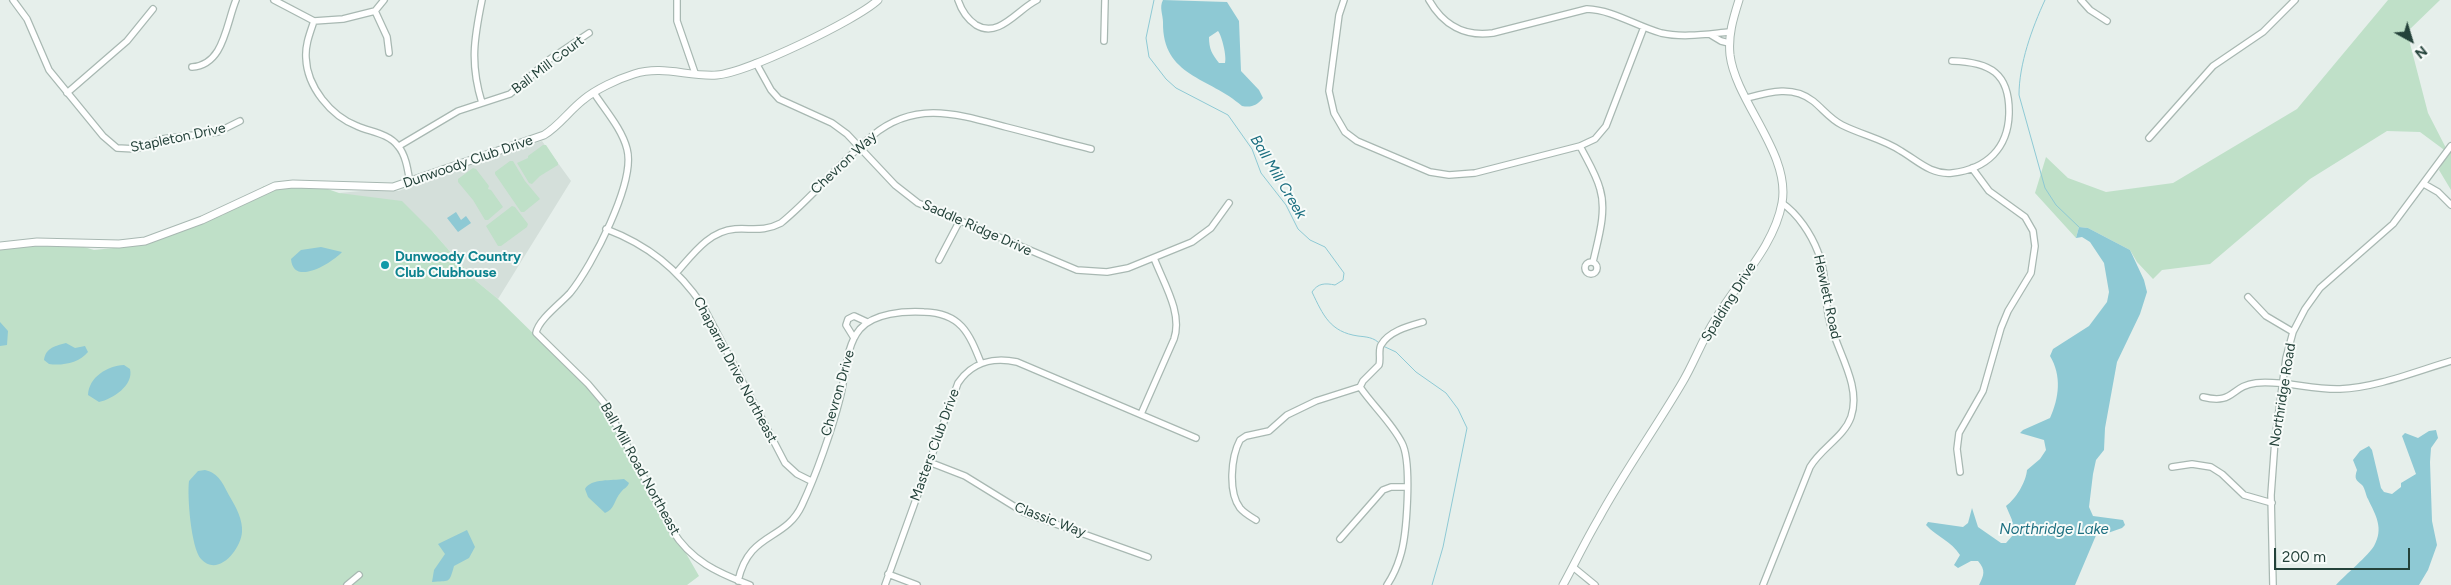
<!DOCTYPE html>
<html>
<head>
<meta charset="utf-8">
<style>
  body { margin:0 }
  #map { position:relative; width:2451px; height:585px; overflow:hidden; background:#e6efeb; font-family:Figtree,sans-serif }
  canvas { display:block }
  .north { position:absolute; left:2386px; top:15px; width:50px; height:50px; -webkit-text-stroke:4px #f7fbf9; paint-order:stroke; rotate:141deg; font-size:14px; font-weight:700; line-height:20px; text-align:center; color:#24423a }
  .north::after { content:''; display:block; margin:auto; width:18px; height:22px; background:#24423a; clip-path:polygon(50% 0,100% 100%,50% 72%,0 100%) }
  .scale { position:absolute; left:2274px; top:548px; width:136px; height:22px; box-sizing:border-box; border:2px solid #24423a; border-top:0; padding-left:6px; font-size:15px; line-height:18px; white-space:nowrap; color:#24423a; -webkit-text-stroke:4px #f7fbf9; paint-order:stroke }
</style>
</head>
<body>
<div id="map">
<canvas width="2451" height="585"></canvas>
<div class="north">N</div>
<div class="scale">200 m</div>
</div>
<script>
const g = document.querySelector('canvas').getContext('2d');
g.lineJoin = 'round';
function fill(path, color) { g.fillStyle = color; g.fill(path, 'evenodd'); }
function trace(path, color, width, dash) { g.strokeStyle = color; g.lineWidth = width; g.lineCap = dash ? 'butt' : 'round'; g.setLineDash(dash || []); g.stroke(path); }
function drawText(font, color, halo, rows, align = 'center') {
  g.font = font + ' Figtree,sans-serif'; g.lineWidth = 4; g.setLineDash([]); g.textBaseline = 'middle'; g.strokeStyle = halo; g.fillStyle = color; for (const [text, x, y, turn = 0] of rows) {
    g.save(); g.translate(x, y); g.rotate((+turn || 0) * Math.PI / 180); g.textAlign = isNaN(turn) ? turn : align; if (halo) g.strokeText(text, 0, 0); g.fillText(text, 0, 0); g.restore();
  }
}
fill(new Path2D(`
  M542,141L571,181L498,299L475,280L433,232L339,193L372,190L399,191L483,158Z`), '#d4dfda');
fill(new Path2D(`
  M2388,0H2440L2407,32L2428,113L2448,152L2451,149V190L2439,170L2447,152L2420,132L2387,131L2310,179L2210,264L2162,270L2153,279L2137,262L2130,250L2088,228L2079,227L2076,238L2035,193L2046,157L2068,178L2106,192L2173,183L2297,109Z
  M543,145H546L558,163V165L540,176L532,184L529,183L517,163L528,158V156Z
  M510,161H513L525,181L540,199L524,212H521L495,174V172Z
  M473,168L476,169L489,186L488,189L491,190L503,207L488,220H485L473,200L458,182V179Z
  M313,184L339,193L402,201L433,232L475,280L498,299L594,393L699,576L687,585H0V248L64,241L94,250L133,246L223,215L264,186Z
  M512,206L515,207L528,224L527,227L501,246H498L486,226Z`), '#bfe0c8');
fill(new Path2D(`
  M1163,0L1227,2L1239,21L1241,71L1259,90L1263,98C1257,105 1252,108 1242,106C1210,77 1162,77 1163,22C1163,15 1159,7 1163,0ZM1218,31C1222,36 1227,57 1225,63H1219C1212,54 1209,49 1209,37Z
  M456,212L461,220L466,216L471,223L458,232L447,218Z
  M2079,227L2088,228L2130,250L2144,280L2147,292L2140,314L2117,362L2105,428L2104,450L2096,460L2093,474L2089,507L2093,516L2123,520L2125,525L2122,528L2105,534L2097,533L2075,585H1979C1984,575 1986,570 1978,561H1971L1958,568L1954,565L1960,555C1951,541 1937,537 1926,525L1928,522L1963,527L1968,523L1972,508L1978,527L2001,543H2006L2013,535L2012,520L2006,506C2016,499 2026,482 2027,470L2040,459L2046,450L2044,440L2020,433L2023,430L2050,418C2059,398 2062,376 2050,356L2053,349L2089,326L2107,302L2109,292L2104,263L2090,242L2082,237L2076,238Z
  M321,247L342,252C332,263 293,287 291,259L301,250Z
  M0,322L8,331L7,345L0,346Z
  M66,343L75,348L85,346L88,352C79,363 62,366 49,364L44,360C46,347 56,346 66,343Z
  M124,365L130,369C134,385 113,399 99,402L88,395C89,377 107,366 124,365Z
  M2436,430L2438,438L2431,448L2430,462L2432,521L2437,545L2428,570L2419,585H2336C2345,575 2369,555 2374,546C2384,528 2376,516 2368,499C2366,496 2365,488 2362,485C2356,480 2354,479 2357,470L2353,460L2360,451L2369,446L2372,450L2381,488L2384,492L2392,494L2401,487V483L2416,474L2402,436L2405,433L2418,438L2429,431Z
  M205,470C219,473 223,484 230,497C236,507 243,520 242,532C241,549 218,578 201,559C191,548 187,495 189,481L198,471Z
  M624,479L629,483C627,488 624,488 621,492C614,500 615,509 605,513L588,497L585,489C591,478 612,481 624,479Z
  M467,530L475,547L469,558L454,566C449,585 449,580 432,582L434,570L445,554L438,544Z`), '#8ec9d4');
trace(new Path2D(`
  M1154,0L1146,38L1149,57L1166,79L1176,88L1228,115L1252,149L1261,173L1286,205L1298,229L1310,240L1325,247L1344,273L1343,280L1335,285C1325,283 1318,283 1312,292C1323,315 1330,332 1358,336C1366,337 1374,337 1380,344
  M2045,0C2032,28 2019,64 2019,95L2045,188L2056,205L2079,227
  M1383,346L1396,352L1416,372L1446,393L1458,409L1467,428L1443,547L1432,585`), '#8ec9d4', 1);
const minor = new Path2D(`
  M13,0L27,19L49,70L103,136L117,148L136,149L162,139L218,132L240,121
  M274,0L314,21L343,19L375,11L384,0
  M677,0V21L695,73
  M958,0C961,9 967,19 976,25C999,39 1018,9 1037,0
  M1344,0L1339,15L1329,91L1334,113L1345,132L1357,141L1430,172L1449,175L1475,173L1580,146L1595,139L1606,126L1644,27
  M1429,0C1443,25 1465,37 1493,33L1587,9C1613,10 1636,26 1661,33C1683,38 1707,34 1729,32
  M2081,0L2090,10L2107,21
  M375,11L387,37L389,53
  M314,21C310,33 305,45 306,58C307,87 331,116 357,126C370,132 388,133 398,146C406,155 408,171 410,183
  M1711,35L1721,41L1729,43
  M1104,41L1105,0
  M756,63L771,90L779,99L832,123L847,134L895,185L918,203L1077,270L1107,272L1128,268L1192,242L1211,228L1229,203
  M192,67C224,65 226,24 236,0
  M67,93L127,41L153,9
  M594,93C605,110 622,129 627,149C636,182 592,266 570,293C561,303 538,320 536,333L588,384L605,404L672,530C691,561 718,573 750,585
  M1747,98C1769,92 1793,85 1813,101C1823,109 1830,119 1842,125C1862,135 1883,139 1901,151C1918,161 1931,175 1952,173C1987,169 2008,148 2009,114C2010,73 1990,62 1952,61
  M482,103C470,64 474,39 482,0
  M2149,138L2213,66L2263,32L2295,0
  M399,146L458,111L510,94L550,59L589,33
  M1580,146C1587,160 1596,174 1600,189C1607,212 1598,239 1593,262
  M2424,184L2438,192L2451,205
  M606,229C648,245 678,269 703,306L785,463L797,474L811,481
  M939,260L959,222
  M1585 268a6 6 0 1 1 12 0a6 6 0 1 1-12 0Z
  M677,272C693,254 709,231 735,229C752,228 764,232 781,223C813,197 839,163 872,136C915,100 957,114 1006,127C1034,134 1062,142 1091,149
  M2248,297L2266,316L2293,332
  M854,338L846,325L848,319L854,316L867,322
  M1360,387C1373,406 1392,423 1402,443C1412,462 1407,536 1400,557C1397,567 1393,576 1387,585
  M1360,387L1363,381L1379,365C1381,359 1378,350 1381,345C1389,331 1409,326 1423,322
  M2203,397C2235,405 2230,386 2256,383C2283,380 2312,390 2340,389C2375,388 2417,371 2451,361
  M1141,414L1174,339C1183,313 1163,282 1154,258
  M929,462L965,476L1025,513L1148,557
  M2172,467L2192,464L2211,467L2222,474L2244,495L2272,503
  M1960,472L1957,449L1959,433L1983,391L2001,328L2008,311L2031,273L2035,246L2033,231L2025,217L1989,191L1972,168
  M1256,520C1251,517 1244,513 1240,508C1228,492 1231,457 1240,440L1246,436L1269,431L1287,415L1316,401L1360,387
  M1340,539L1383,490L1391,487H1406
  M1573,567L1595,585
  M888,574L917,585
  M738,581C749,531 785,542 802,505C816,475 832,430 840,398C846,376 845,347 860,329C874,313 904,311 924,312C961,313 969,333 981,363
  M347,585L359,575
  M885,585L958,383C972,362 994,357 1017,362L1196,438
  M1763,585L1810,467C1821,448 1844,437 1851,417C1862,385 1836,350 1829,319C1824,297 1827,273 1818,252C1811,234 1798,214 1782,203
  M2273,585L2271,495L2275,440L2286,358L2293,332L2305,309L2320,288L2393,224L2451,146`);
const tertiary = new Path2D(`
  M0,246L37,242L119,244L145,241L202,220L275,186L293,184L393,187L544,135C559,126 569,111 583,100C596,89 618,79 634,74C663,65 688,77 717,75C746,73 857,20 878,0
  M1563,585C1575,563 1586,540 1599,518C1624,472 1655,429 1682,383C1694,363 1702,340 1715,320C1737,282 1774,247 1782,203C1791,154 1736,102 1730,55C1728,35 1733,19 1739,0`);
trace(minor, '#a8b8b2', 8);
trace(tertiary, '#a8b8b2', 9);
trace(minor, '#fff', 5.5);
trace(tertiary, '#fff', 7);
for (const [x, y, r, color] of [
  [385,265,5,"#0f9aa8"]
]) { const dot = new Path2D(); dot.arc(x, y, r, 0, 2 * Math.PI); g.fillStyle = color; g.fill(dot); trace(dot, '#f7fbf9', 2); }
drawText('14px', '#24423a', '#f7fbf9', [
  ["Ball Mill Court",548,65,-37],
  ["Stapleton Drive",178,138,-12],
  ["Dunwoody Club Drive",468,162,-19],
  ["Chevron Way",844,163,-43],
  ["Saddle Ridge Drive",977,228,24],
  ["Hewlett Road",1827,297,78],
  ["Spalding Drive",1729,302,-58],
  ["Chaparral Drive Northeast",735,370,62],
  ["Chevron Drive",838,393,-74],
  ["Northridge Road",2283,395,-81],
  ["Masters Club Drive",935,445,-70],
  ["Ball Mill Road Northeast",640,469,61],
  ["Classic Way",1050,520,21]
]);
drawText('bold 14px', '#0d838f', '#f7fbf9', [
  ["Dunwoody Country",395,257],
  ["Club Clubhouse",395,273]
], 'left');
drawText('italic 15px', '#1c6f80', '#f7fbf9', [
  ["Ball Mill Creek",1278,177,59],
  ["Northridge Lake",2054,530]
]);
</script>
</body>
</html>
